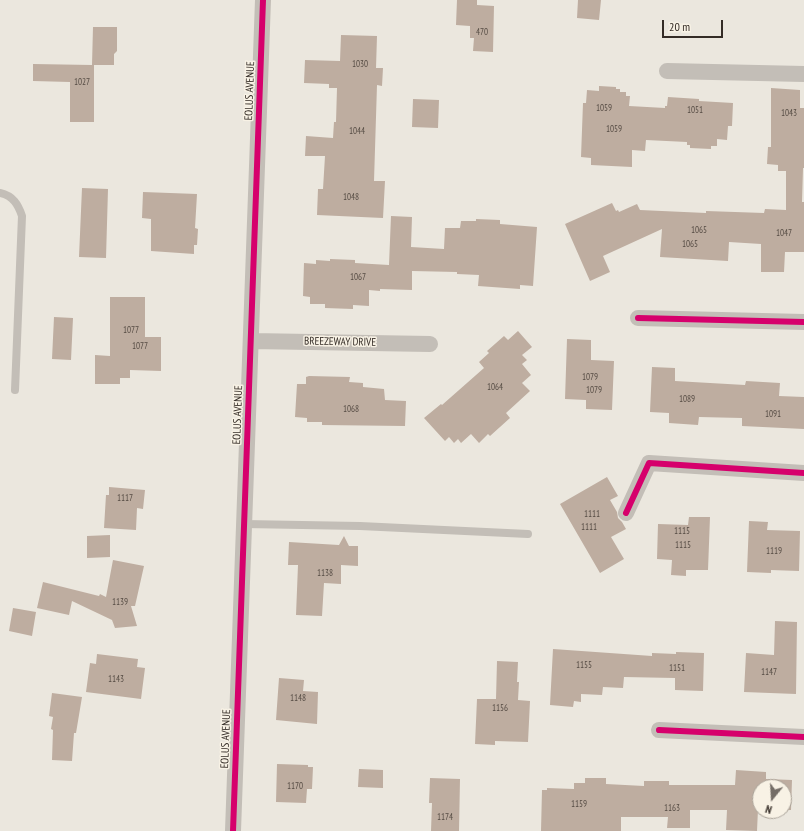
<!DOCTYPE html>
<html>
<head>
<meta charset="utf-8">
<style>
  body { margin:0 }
  #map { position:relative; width:804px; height:831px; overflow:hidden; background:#ebe7de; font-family:"PT Sans Narrow",sans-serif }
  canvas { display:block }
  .north { position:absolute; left:752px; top:779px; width:40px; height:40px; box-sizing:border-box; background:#f8f2e5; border:1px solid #aaa399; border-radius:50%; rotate:198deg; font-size:11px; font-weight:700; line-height:16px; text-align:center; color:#342c26 }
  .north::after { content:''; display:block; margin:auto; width:14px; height:18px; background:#746d66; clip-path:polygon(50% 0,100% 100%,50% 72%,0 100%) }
  .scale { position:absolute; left:662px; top:20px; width:61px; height:18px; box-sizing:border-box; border:2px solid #342c26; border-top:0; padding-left:5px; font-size:12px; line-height:14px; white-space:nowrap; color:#342c26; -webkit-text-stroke:3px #f8f2e5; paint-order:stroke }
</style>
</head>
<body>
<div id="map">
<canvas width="804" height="831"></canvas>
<div class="north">N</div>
<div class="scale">20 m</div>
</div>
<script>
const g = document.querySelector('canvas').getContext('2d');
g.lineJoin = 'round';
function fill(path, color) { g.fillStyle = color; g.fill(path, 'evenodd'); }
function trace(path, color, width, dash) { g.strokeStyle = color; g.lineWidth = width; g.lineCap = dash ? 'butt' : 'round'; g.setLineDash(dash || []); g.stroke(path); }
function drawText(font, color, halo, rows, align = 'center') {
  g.font = font + ' "PT Sans Narrow",sans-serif'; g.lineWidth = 3; g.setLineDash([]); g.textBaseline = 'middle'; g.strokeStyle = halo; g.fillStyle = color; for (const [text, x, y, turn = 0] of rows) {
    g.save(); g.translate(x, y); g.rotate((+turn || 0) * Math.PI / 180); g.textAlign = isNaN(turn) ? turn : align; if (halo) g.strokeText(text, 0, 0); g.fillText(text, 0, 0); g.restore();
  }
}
fill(new Path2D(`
  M457,0H477V5L494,6L493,52L473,51L474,38H470V26L456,25Z
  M578,0H601L599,20L577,18Z
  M93,27H117V51L114,54V65H94V122H70V82L33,81V64L92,65Z
  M341,35L377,36L376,68H383L382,86L377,85L374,181H385L383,218L317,215L318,189H323L325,156H305L306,136L333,138L334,122H336L337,88H329V84L304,83L305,60L340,61Z
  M599,86L616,87V89H620V92H626V96H630L629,106L665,108V106H667L668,97L699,99V101L733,103L732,126H728L727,140L717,139V146H711V149L690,148V145H687V142L646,140L645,151L632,150V167L591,165V158L581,157L583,103H586L587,90L599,91Z
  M771,88L800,90V108H804V168H803L802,202H804V252H785L784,272H761V244L729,242L728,261L660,257L662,229L603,256L610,272L590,281L565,224L612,203L616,211L618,210L619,212L637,204L640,210L706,213V211L764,213L765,209L786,210V171H778V165L767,164L768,147H771Z
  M413,99L439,100L438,128L412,127Z
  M82,188L108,189L106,258L79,257Z
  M143,192L197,194L195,228L198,229L197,245H194V254L151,251V219L142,218Z
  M391,216L412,217L411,247L444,249L445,228H460L461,221H476V219L500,220V224L537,227L533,286L520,285V289L478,286L479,275L457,274V272L412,271V290L380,289V291L369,290V306L353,305V309L325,308V304H310V297L303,296L304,263L316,264V260L330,261V259L355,260V263L389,265Z
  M110,297H145V337H161V371L130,370V378H120V384H95V355L110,356Z
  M54,317L73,318L71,360L52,359Z
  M518,331L532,347L522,355L527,360L522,364L531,375L522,383L530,391L506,413L510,418L490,436L488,434L479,443L471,434L461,443L458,439L454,443L449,437L445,441L424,418L441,404L442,405L484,368L479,362L489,353L487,351L504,336L508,340Z
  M567,339L591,340V360L614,361L612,410L586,409V400L565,399Z
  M652,367L675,368V381L745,385L746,381L780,383L779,396L804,397V429L742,426V418L699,417L698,425L669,423V413L650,412Z
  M309,376L350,377L349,382L363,383V387L384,389L385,400L406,401L405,426L322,425V422H307V418L295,417L297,384H306V377Z
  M607,477L618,496L610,500L617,512L618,518L622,522L626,529L611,537L624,559L600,573L560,504Z
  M109,487L145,490L143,509L137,508L136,530L104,528L106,495H109Z
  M689,517H710L708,570H686V576L671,575L672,560L657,559L658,524L688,525Z
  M749,521L768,522L767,530L800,531L799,571L771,570V573L747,572Z
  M110,535V557L87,558V536Z
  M344,536L349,546H358V566L341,565V584L324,583L322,616L296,615L298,565H288L289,542L339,545Z
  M113,560L144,566L135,606H131L137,626L115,628L112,620L72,601L69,615L37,608L43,582L99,596L100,594L106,597Z
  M13,608L36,612L32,636L9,631Z
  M775,621L797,622L796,694L744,692L746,653L774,655Z
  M553,649L652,656V653L676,654V652L704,653L703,691L675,690V678L624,677L623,688L603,687L602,695L581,694V702L574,701L573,707L550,705Z
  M97,654L138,659L137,667L145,668L141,699L86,692L90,663L96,664Z
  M497,661L518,662L517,682H519L518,700L530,701L528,742L495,741V745L475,744L477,699H496Z
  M279,678L304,680L303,691L318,692L317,724L276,720Z
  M52,693L82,697L76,733H74L72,761L52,760L53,730L51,729L53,717L49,716Z
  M277,764L308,765V767H313L312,789H307L306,803L276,802Z
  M359,769L383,770V788L358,787Z
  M736,770L766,772V779L792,780L791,810H784V787H760V810L758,809L757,831L726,830L727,810H690V828H667L668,817H621V831H541L542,790H547V788L574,789V783H585V778H606V784L644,786V781H669V785H735Z
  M430,778L460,779L459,831H431L432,803H429Z`), '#beada0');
trace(new Path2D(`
  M0,193C13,196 18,204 22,216L15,390
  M244,524L360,526L528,534`), '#c3beb7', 8);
trace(new Path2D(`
  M667,71L804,74
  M638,318L804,322
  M251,341L430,344
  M626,513L649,463L804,473
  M659,730L804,737
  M233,831L263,0`), '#c3beb7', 16);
trace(new Path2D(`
  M638,318L804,322
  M626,513L649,463L804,473
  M659,730L804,737
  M233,831L263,0`), '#d6006c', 6);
drawText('9px', '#564c44', null, [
  ["470",482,32],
  ["1030",360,64],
  ["1027",82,82],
  ["1059",604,108],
  ["1051",695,110],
  ["1043",789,113],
  ["1059",614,129],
  ["1044",357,131],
  ["1048",351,197],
  ["1065",699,230],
  ["1047",784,233],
  ["1065",690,244],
  ["1067",358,277],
  ["1077",131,330],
  ["1077",140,346],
  ["1079",590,377],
  ["1064",495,387],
  ["1079",594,390],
  ["1089",687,399],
  ["1068",351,409],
  ["1091",773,414],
  ["1117",125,498],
  ["1111",592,514],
  ["1111",589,527],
  ["1115",682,531],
  ["1115",683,545],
  ["1119",774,551],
  ["1138",325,573],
  ["1139",120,602],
  ["1155",584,665],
  ["1151",677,668],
  ["1147",769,672],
  ["1143",116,679],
  ["1148",298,698],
  ["1156",500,708],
  ["1170",295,786],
  ["1159",579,804],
  ["1163",672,808],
  ["1174",445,817]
]);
drawText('11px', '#342c26', '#f8f2e5', [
  ["EOLUS AVENUE",250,91,-88],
  ["BREEZEWAY DRIVE",340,342,1],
  ["EOLUS AVENUE",238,415,-88],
  ["EOLUS AVENUE",226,739,-88]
]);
</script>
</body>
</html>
